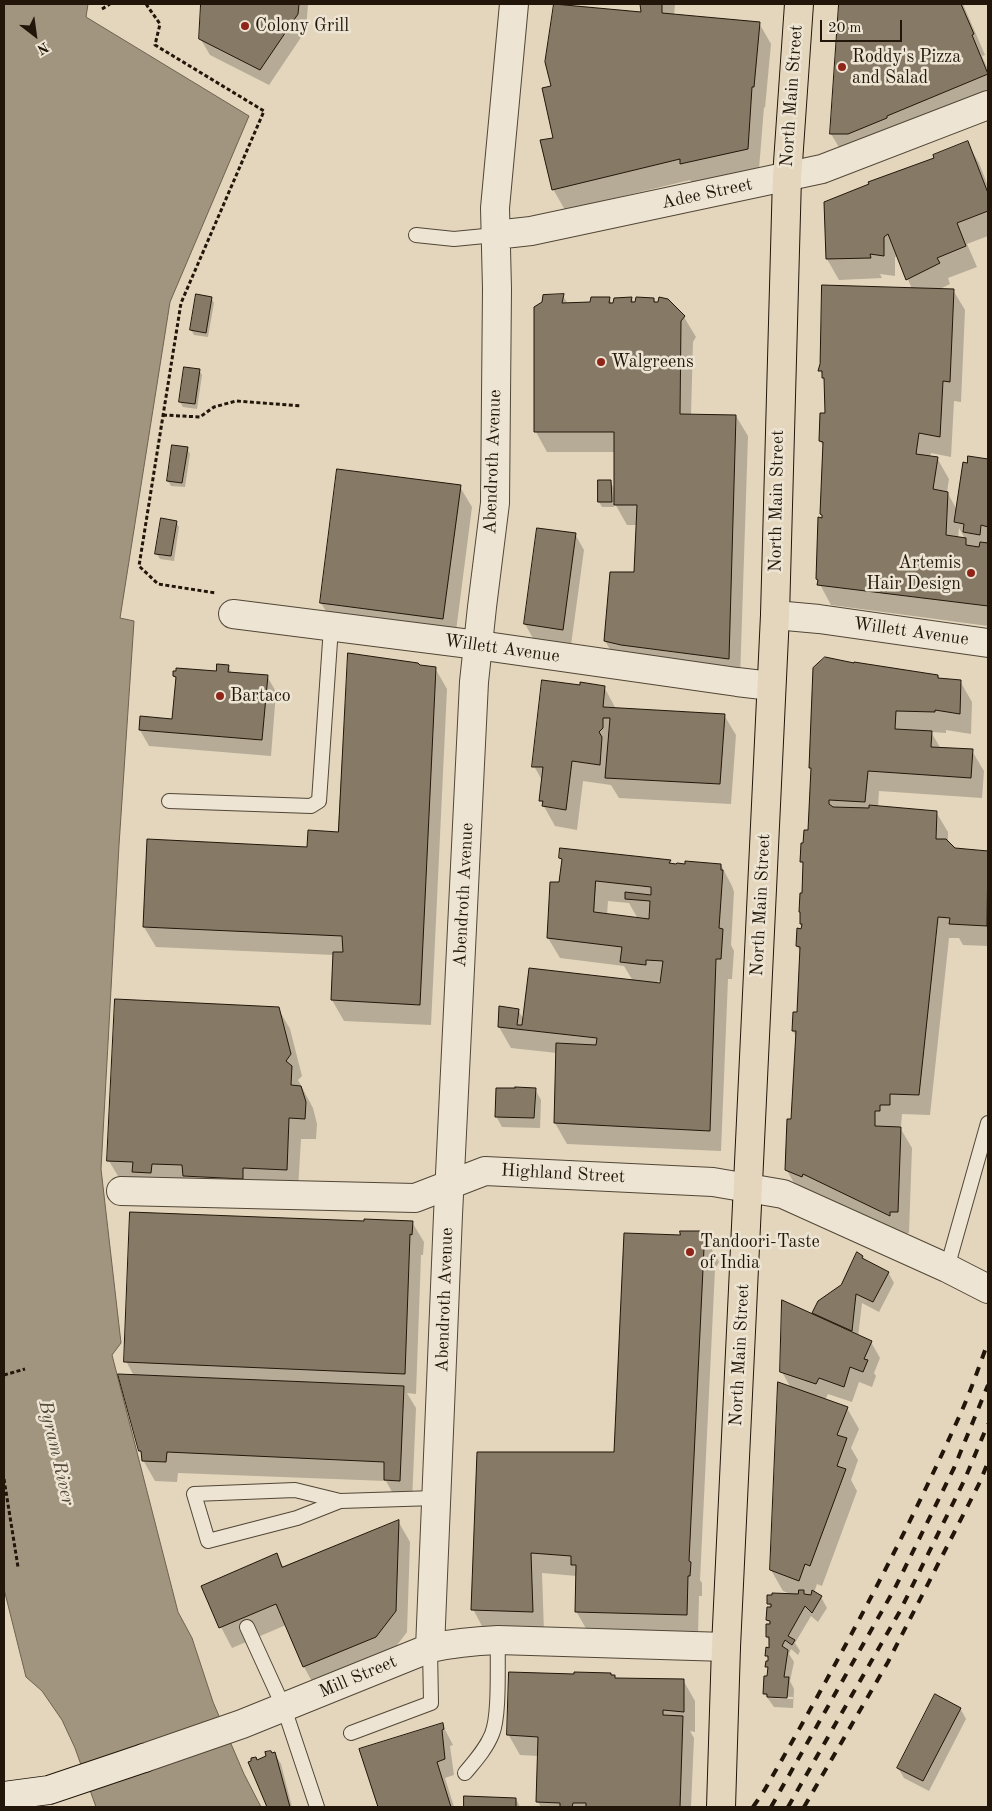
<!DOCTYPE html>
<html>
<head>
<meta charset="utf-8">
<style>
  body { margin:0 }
  #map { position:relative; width:992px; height:1811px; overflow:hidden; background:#e3d6bc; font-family:"Old Standard TT",serif }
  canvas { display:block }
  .frame { position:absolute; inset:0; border:5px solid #211609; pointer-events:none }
  .north { position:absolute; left:10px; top:10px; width:50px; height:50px; -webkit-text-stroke:4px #ede4d3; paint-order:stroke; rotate:150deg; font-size:14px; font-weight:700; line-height:20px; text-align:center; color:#211609 }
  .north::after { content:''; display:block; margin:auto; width:18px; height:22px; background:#211609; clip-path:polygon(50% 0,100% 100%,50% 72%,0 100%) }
  .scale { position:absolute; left:820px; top:20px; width:82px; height:22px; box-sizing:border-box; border:2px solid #211609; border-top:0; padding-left:6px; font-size:15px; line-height:18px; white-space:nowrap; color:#211609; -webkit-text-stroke:4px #ede4d3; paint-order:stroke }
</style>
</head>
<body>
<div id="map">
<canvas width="992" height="1811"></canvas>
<div class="frame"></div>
<div class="north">N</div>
<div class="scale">20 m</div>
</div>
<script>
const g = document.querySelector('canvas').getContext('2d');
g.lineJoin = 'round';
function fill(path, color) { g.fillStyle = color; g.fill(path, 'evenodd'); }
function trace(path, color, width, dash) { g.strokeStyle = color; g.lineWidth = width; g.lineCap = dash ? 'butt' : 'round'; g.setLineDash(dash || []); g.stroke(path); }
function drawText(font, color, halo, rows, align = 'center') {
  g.font = font + ' "Old Standard TT",serif'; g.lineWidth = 5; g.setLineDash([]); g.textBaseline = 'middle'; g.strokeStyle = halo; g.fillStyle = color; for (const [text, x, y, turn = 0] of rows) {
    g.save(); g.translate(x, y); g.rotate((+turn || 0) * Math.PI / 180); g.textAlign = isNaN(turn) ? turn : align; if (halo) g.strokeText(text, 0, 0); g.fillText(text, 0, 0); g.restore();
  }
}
const water = new Path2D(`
  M4,4H88L86,17L249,116L170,302L120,618L134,621L119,845L101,1169L121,1343L112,1355L178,1612L192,1638L213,1702L244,1774L261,1807H96L75,1748L62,1720L42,1691L26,1677L4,1589Z`);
fill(water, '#a1957f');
trace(water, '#6e6250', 1);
fill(new Path2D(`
  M202,4H308L306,30L269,85L210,55L200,38Z
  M555,4L642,13L641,4H675L674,16L759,23L771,44L765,108L764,107L759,169L693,184L690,180L565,210L553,189L555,139L552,87L547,62Z
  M840,4H963L985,55L982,56L988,69V99L843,154L831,134Z
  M967,143L979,163L988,186V236L967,244L977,267L948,278L950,284L940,289L953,290L965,310L961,402L954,401L951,457L931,453L930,457L937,458L949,479L947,492L957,510L969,458L988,461V626L831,605L817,579L824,519L821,514L824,447L820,441L826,415L825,382L820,370L912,289L898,256L895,257V276L880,274L882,278L839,280L827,259L825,203L935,159ZM959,528L965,539L958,538Z
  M563,296L568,304L591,303L609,298L612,304L632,299L636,306L654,299L656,303L684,317L696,337L693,342L691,415L736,416L748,436L740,679L617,661L605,641L635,574L637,525H627L614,502V507H602L599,502L610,481L615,490V452H547L536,432Z
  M211,298L214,303L208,337L194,335L191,330Z
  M199,370L202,375L197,409L183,407L180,402Z
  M187,449L190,454L185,487L171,486L168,481Z
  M460,487L472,507L455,639L333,623L321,603Z
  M176,522L179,527L174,561L160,559L157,554Z
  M575,534L584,550L571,645L534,640L525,624Z
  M228,666L232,673L267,676L276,692L271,756L149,746L140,730L173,720L177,680L174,676L217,672Z
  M419,666L435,668L447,689L431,1025L344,1021L332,1000L334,955L156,947L144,927L340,833Z
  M938,676L939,679L960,681L972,702L971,734L946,730V733L931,732L941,749L972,751L984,771L982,798L879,791L878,807L936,812L948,832V843L954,850L988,852V946L963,945L959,938H949L930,1115L902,1114L901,1126H899L912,1148L909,1233H902L798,1190L786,1169L792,1120L797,1038L793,1031L798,1013L801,953L797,946L803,930L804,866L802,862L810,831L813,771L811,768Z
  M581,686L604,687L616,709L724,715L736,735L731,804L619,798L611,785L583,781L577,830L555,826L541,801L543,782L534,766Z
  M561,858L670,861L672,865H721L732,886L734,892L731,945L734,951L732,979H728L721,1151L567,1144L555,1123L557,1053L511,1048L499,1027L500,1008L518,1010L524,1020L633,981L624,966L560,958L548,938L560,883L563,862ZM608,901L629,903L638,919L607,915ZM658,981H662L661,984H657Z
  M278,1008L290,1029L302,1076L298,1080L313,1108L317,1124L316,1139H301L298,1190L121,1181L109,1161Z
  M535,1089L541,1100L540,1128L502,1127L496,1116Z
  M412,1222L424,1242L423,1255H421L416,1394L407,1393L416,1408L412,1502L397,1501L386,1481L178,1473L177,1482L155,1481L143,1460L140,1450L134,1376L126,1361L365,1223Z
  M626,1234L707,1241L719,1262L715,1269L700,1580L702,1583V1596H699L698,1635L588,1632L576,1611L577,1576L542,1573L544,1632L484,1630L473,1609L615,1453Z
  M862,1257L865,1261L888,1272L894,1283L879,1312L862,1303L858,1337L871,1342L880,1358L874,1373L876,1376L872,1387L859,1382L852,1402L828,1394L825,1400L847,1408L859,1429L851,1448L858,1460L851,1480L857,1491L822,1586L817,1584L814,1593L821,1597L827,1608L818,1622L811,1616L795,1643L800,1651L798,1655L791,1649L789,1654L794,1662L790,1681L794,1689L793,1708L774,1707L764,1693L769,1678V1670L767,1666L769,1660L766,1655L770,1649V1643L767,1637L771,1626L768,1620L771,1608L768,1603L793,1595L783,1591L771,1570L791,1388L782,1372L816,1317L813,1313L842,1286ZM769,1696L793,1697V1699L769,1698Z
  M398,1521L410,1542L407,1632L388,1657L315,1687L304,1667L286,1625L232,1648L221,1627L276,1554L284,1568Z
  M612,1676L615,1679L683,1680L695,1701V1732L690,1731L694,1738L691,1807H541L538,1802L539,1756L520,1755L508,1734Z
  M960,1708L966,1719L929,1791L904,1778L898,1768Z
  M442,1724L453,1745L450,1746L454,1775L445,1778L454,1807H379L361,1749Z
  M275,1754L281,1764L292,1807H268L250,1763Z
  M466,1798L516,1799L520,1807H465Z`), '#0003');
const building = new Path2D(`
  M201,4H299L298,14L260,70L199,39Z
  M554,4L641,12L640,4H662V13L760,22L754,87H752L748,149L680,164V159L552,190L540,140L553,138L542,88L551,86L545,62Z
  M839,4H961L974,34L972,35L988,74L887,116V118L848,134H830Z
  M968,141L988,193V211L957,223L966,246L937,258L940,263L906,280L888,234L884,237V256L870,254L871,258L826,259L824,202L869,184L868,182L934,158L933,155Z
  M822,285L954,289L950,382L943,381L940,437L919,433L916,454L938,457L933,489L948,492L946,535L966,538V545L979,547L980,542L988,543V606L817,585L818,580L816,579L818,517L822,518V515L820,514L823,442L819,441L820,413H825L824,378H822V371H818L820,364Z
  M196,294L212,297L206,333L190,330Z
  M564,294L562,303L590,302L591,297H610L609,303H613L614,298L632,297L631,302H635L636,297L654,298V302H658L659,297L668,299L685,316L681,321L680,414L736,415L729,659L621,645L604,641L610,572H634L637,505H614V432H534V307L542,302L543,295Z
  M184,367L200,369L195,404L179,402Z
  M172,445L188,447L182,483L167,481Z
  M968,456L988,459V527L981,525L980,535L963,532L964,524L954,522L963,462L967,463Z
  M337,469L461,485L443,619L320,603Z
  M598,480H611L612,502H598Z
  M161,518L177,521L171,556L155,554Z
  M537,528L576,533L563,630L524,624Z
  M348,653L418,663L420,665L436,667L420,1005L331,1000L333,952H343L342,936L143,927L147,839L307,847L308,830L338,832Z
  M825,657L854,663V662L938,675V678L961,680L960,714L935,710V712L896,711L895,729L932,731L931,747L973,749L971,778L868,771L865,802L829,800V804L833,807L869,808V805L937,811L936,839H946L955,848L988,851L987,926L949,924L950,918L938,917L919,1095L890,1094V1105H880V1111H875V1126L901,1127L898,1212H890V1216L803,1174L802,1177L785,1170L787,1119H791L796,1031H792L793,1012H797L800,947L796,946L797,928L801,929L802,924H800V912H799L800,893H802L803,862H800L801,843H803L804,830H808L811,768H809L813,668Z
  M217,664L229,665L228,672L268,675L262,740L139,730L140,716L172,719L176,677L173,676V671H176V668L216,671Z
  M542,680L580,685V682L605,686L603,707L725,714L720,784L605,778L610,718H603V728L599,732L602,737L600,765L572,761L566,810L542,806L543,801H539L543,767H532Z
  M560,848L671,860L669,863L676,864L677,863L685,864V861L721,864V870H723L719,928L723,929L721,959H716L710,1131L554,1123L556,1043L596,1045L597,1038L498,1027L499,1006L519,1009L517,1025H522L529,968L660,983L663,961L646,960V965L620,962L622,947L547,938L550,882H559L562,859L559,858ZM596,881L651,887V895L625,892V899L650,901L649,919L594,912Z
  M115,999L279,1007L291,1054L286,1061L292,1066L291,1085L301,1086L306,1102L305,1119L289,1118L287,1170L243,1168V1179L183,1176L182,1165L152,1164L151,1173L132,1172L133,1162L107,1161Z
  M515,1087L536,1088L534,1118L495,1117L496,1088H515Z
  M130,1212L364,1221V1219L413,1221L412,1235L410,1234L405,1374L124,1362Z
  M680,1231H700L708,1241L704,1248L689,1561L691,1562L690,1576H688L687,1615L575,1612L576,1565H571V1556L531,1553L533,1612L471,1610L477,1452H614L624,1233L680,1235Z
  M857,1252L863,1256L862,1258L889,1272L873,1302L856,1294L852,1331L812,1313L818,1301L841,1285Z
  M782,1300L872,1341L864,1359L868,1360L863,1372L850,1367L844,1387L819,1378L816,1384L780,1372Z
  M118,1374L404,1386L400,1481L384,1480V1462L167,1452L166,1462L142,1461L141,1451H139Z
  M778,1382L848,1407L837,1435L847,1438L837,1466L846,1469L810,1566L805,1564L799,1581L770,1570Z
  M399,1520L396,1611L376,1637L303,1667L276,1604L219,1628L201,1586L277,1553L282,1567Z
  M799,1590H804V1594L811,1595L812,1590L822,1596L812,1613L805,1606L788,1636L795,1640L792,1645L785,1640L782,1646L788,1650L784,1677H789L787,1698L767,1697V1694H763L764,1676H767L768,1667H765L766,1661H768V1656H765L766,1647L769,1648V1637H766V1624H770V1621L766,1620L767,1607H771V1604H767V1595H772V1593L798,1594Z
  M509,1672L574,1674V1672L611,1673V1675H615V1678L684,1679V1712L663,1710V1715L683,1716L680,1807H586V1803H573L572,1807H560V1803L536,1802L538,1737L507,1735Z
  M935,1694L961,1708L923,1781L897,1768Z
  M443,1723L444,1729L442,1730L445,1759L437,1762L451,1807H378L359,1749Z
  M271,1751L272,1753L275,1752L290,1807H267L248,1762L251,1761V1758L256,1757L257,1760L266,1756L265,1752Z
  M464,1796L516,1798V1807H464Z`);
fill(building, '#867a66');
trace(building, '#211609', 1);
const service = new Path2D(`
  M416,235L454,239L495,235
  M169,801L311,806L319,801L331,627
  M947,1268L988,1123
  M340,1501L297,1518L208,1541L194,1494L295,1490L340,1501L435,1498
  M247,1627L284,1708L317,1807
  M351,1733L431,1703L430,1648
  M465,1773C475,1761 486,1749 492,1734C500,1715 497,1663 498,1640`);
const minor = new Path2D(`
  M233,614L478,645L737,682L771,686
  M121,1191L415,1198L485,1171L713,1182L783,1194L947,1268L988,1289`);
const tertiary = new Path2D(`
  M495,235L531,231L822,169L988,105
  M775,615L819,619L988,643
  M430,1648L448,1215L474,682L482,607L495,503L497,289L495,208L514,4
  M144,1758L242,1724L430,1648C453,1643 474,1641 498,1640L726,1647`);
const secondary = new Path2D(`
  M4,1796L49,1790L144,1758`);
const primary = new Path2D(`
  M721,1807L726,1647L775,615L787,177L799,4`);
trace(service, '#524636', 16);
trace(minor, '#524636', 30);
trace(tertiary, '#524636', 30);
trace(secondary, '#211609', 30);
trace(primary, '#211609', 30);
trace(new Path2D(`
  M146,4L160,24L155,45L264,111L181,303L139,566L158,584L216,593
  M102,9L110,4
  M163,415L200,417L214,407L236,401L301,406
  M4,1375L25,1369
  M4,1479L18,1567`), '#211609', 3, [4, 2.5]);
trace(service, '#ede4d3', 14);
trace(minor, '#ede4d3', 28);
trace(tertiary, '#ede4d3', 28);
trace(secondary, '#ede4d3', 28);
trace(primary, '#e3d6bc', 28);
trace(new Path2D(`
  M753,1807L764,1791C834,1669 901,1546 959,1417C970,1393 979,1367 988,1342
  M771,1807L895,1588L954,1468L988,1385
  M788,1807L900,1611L964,1481L988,1424
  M804,1807L888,1662L980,1482L988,1462`), '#211609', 4, [9, 9]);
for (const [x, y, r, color] of [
  [245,26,5,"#8f2418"],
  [842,67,5,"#8f2418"],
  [601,362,5,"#8f2418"],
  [971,573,5,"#8f2418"],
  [220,696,5,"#8f2418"],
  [690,1252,5,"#8f2418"]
]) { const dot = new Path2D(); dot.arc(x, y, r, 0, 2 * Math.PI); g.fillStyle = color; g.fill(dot); trace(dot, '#ede4d3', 2); }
drawText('18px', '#211609', '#ede4d3', [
  ["Colony Grill",255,26],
  ["Roddy's Pizza",852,57],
  ["and Salad",852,78],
  ["Walgreens",611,362],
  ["Artemis",961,563,"right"],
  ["Hair Design",961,584,"right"],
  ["Bartaco",230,696],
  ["Tandoori-Taste",700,1242],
  ["of India",700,1263]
], 'left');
drawText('18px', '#211609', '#ede4d3', [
  ["North Main Street",792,96,-86],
  ["Adee Street",707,194,-12],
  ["Abendroth Avenue",493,462,-88],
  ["North Main Street",777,501,-89],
  ["Willett Avenue",911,632,8],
  ["Willett Avenue",502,649,8],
  ["Abendroth Avenue",464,895,-87],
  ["North Main Street",761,905,-87],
  ["Highland Street",563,1174,3],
  ["Abendroth Avenue",445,1300,-88],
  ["North Main Street",740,1355,-87],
  ["Mill Street",358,1677,-23]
]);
drawText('italic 19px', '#544938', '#ede4d3', [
  ["Byram River",56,1453,77]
]);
</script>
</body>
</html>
